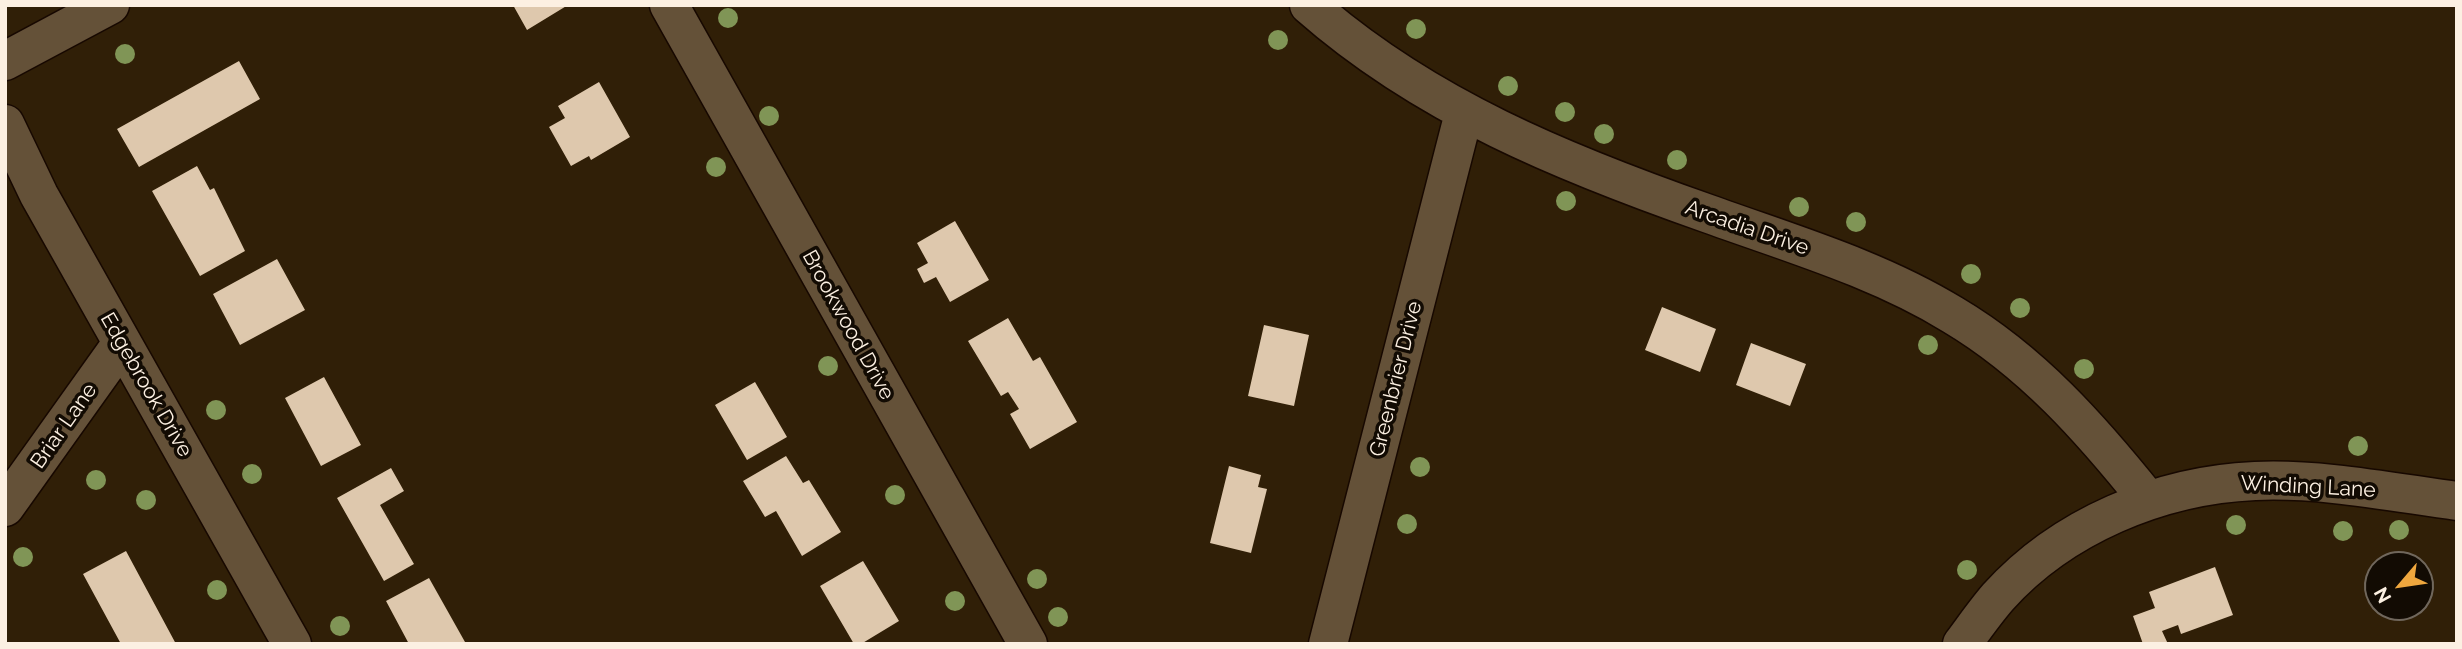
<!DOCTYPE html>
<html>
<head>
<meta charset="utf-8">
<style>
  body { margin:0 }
  #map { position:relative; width:2462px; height:649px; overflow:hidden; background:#301f07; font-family:Raleway,sans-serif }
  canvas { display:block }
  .frame { position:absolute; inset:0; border:7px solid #fcf0e2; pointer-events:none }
  .north { position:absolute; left:2364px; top:551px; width:70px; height:70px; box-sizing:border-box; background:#120b03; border:2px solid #70675c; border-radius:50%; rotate:241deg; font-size:19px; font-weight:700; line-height:28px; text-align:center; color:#fcf0e2 }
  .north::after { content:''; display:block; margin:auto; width:24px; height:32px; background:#efa73e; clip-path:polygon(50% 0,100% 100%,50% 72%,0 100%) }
</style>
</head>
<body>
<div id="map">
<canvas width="2462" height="649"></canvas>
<div class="frame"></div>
<div class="north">N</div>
</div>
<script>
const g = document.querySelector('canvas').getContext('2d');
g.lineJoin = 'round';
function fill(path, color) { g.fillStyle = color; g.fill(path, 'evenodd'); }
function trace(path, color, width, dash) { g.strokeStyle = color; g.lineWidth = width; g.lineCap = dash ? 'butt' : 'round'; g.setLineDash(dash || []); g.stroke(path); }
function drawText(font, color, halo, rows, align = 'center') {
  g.font = font + ' Raleway,sans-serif'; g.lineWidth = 7; g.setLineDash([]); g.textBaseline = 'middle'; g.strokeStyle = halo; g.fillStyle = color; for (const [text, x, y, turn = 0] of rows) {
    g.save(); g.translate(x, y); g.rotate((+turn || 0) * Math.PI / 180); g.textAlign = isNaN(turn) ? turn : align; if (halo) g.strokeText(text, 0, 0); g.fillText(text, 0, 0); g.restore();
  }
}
fill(new Path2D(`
  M513,5H568L527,30Z
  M239,61L260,99L139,167L117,129Z
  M599,82L630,137L591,160L589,156L571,166L549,127L565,118L558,106Z
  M197,166L210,190L214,188L245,251L200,276L152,191Z
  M955,221L989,280L950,302L936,277L924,283L917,269L928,263L917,243Z
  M277,259L305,310L240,345L213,294Z
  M1662,307L1716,329L1700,372L1645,350Z
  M1008,318L1033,361L1040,357L1077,422L1030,449L1010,414L1019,409L1008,392L1001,396L968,341Z
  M1264,325L1309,335L1294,406L1248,396Z
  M1751,343L1806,364L1790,406L1736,385Z
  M324,377L361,445L321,466L285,398Z
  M755,382L787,437L747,460L715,405Z
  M786,456L803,483L809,480L841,532L802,556L776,511L765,517L743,481Z
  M1229,466L1261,475L1258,487L1267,489L1251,553L1210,543Z
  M391,468L404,491L380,505L414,564L384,581L337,498Z
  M126,551L176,644H121L83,574Z
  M863,561L899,621L861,644H854L820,586Z
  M2215,567L2233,615L2181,634L2178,625L2162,631L2168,644H2143L2133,616L2155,608L2149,592Z
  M429,578L465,642L462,644H409L386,601Z`), '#dec8ad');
const minor = new Path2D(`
  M669,5L1028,644
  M1309,5C1425,107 1566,164 1709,214C1792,244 1878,269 1953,315C2032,362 2091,429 2148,500
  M5,61L110,5
  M5,124L39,195L292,644
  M5,507L122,343
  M1328,644L1464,113
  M1962,644C1974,628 1985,612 1998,597C2062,526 2160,485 2255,481C2321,478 2391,492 2457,501`);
trace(minor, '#170800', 41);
trace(minor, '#645138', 38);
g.fillStyle = '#809556';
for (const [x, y] of [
  [728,18],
  [1416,29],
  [1278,40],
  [125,54],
  [1508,86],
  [1565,112],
  [769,116],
  [1604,134],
  [1677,160],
  [716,167],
  [1566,201],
  [1799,207],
  [1856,222],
  [1971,274],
  [2020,308],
  [1928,345],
  [828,366],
  [2084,369],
  [216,410],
  [2358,446],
  [1420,467],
  [252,474],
  [96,480],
  [895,495],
  [146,500],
  [1407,524],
  [2236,525],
  [2399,530],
  [2343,531],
  [23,557],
  [1967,570],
  [1037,579],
  [217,590],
  [955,601],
  [1058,617],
  [340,626]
]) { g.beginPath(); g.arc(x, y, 10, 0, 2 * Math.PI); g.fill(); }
drawText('21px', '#fcf0e2', '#120b03', [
  ["Arcadia Drive",1747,228,19],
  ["Brookwood Drive",848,325,61],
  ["Greenbrier Drive",1396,379,-76],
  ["Edgebrook Drive",146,385,60],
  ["Briar Lane",64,426,-55],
  ["Winding Lane",2308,487,3]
]);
</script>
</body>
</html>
